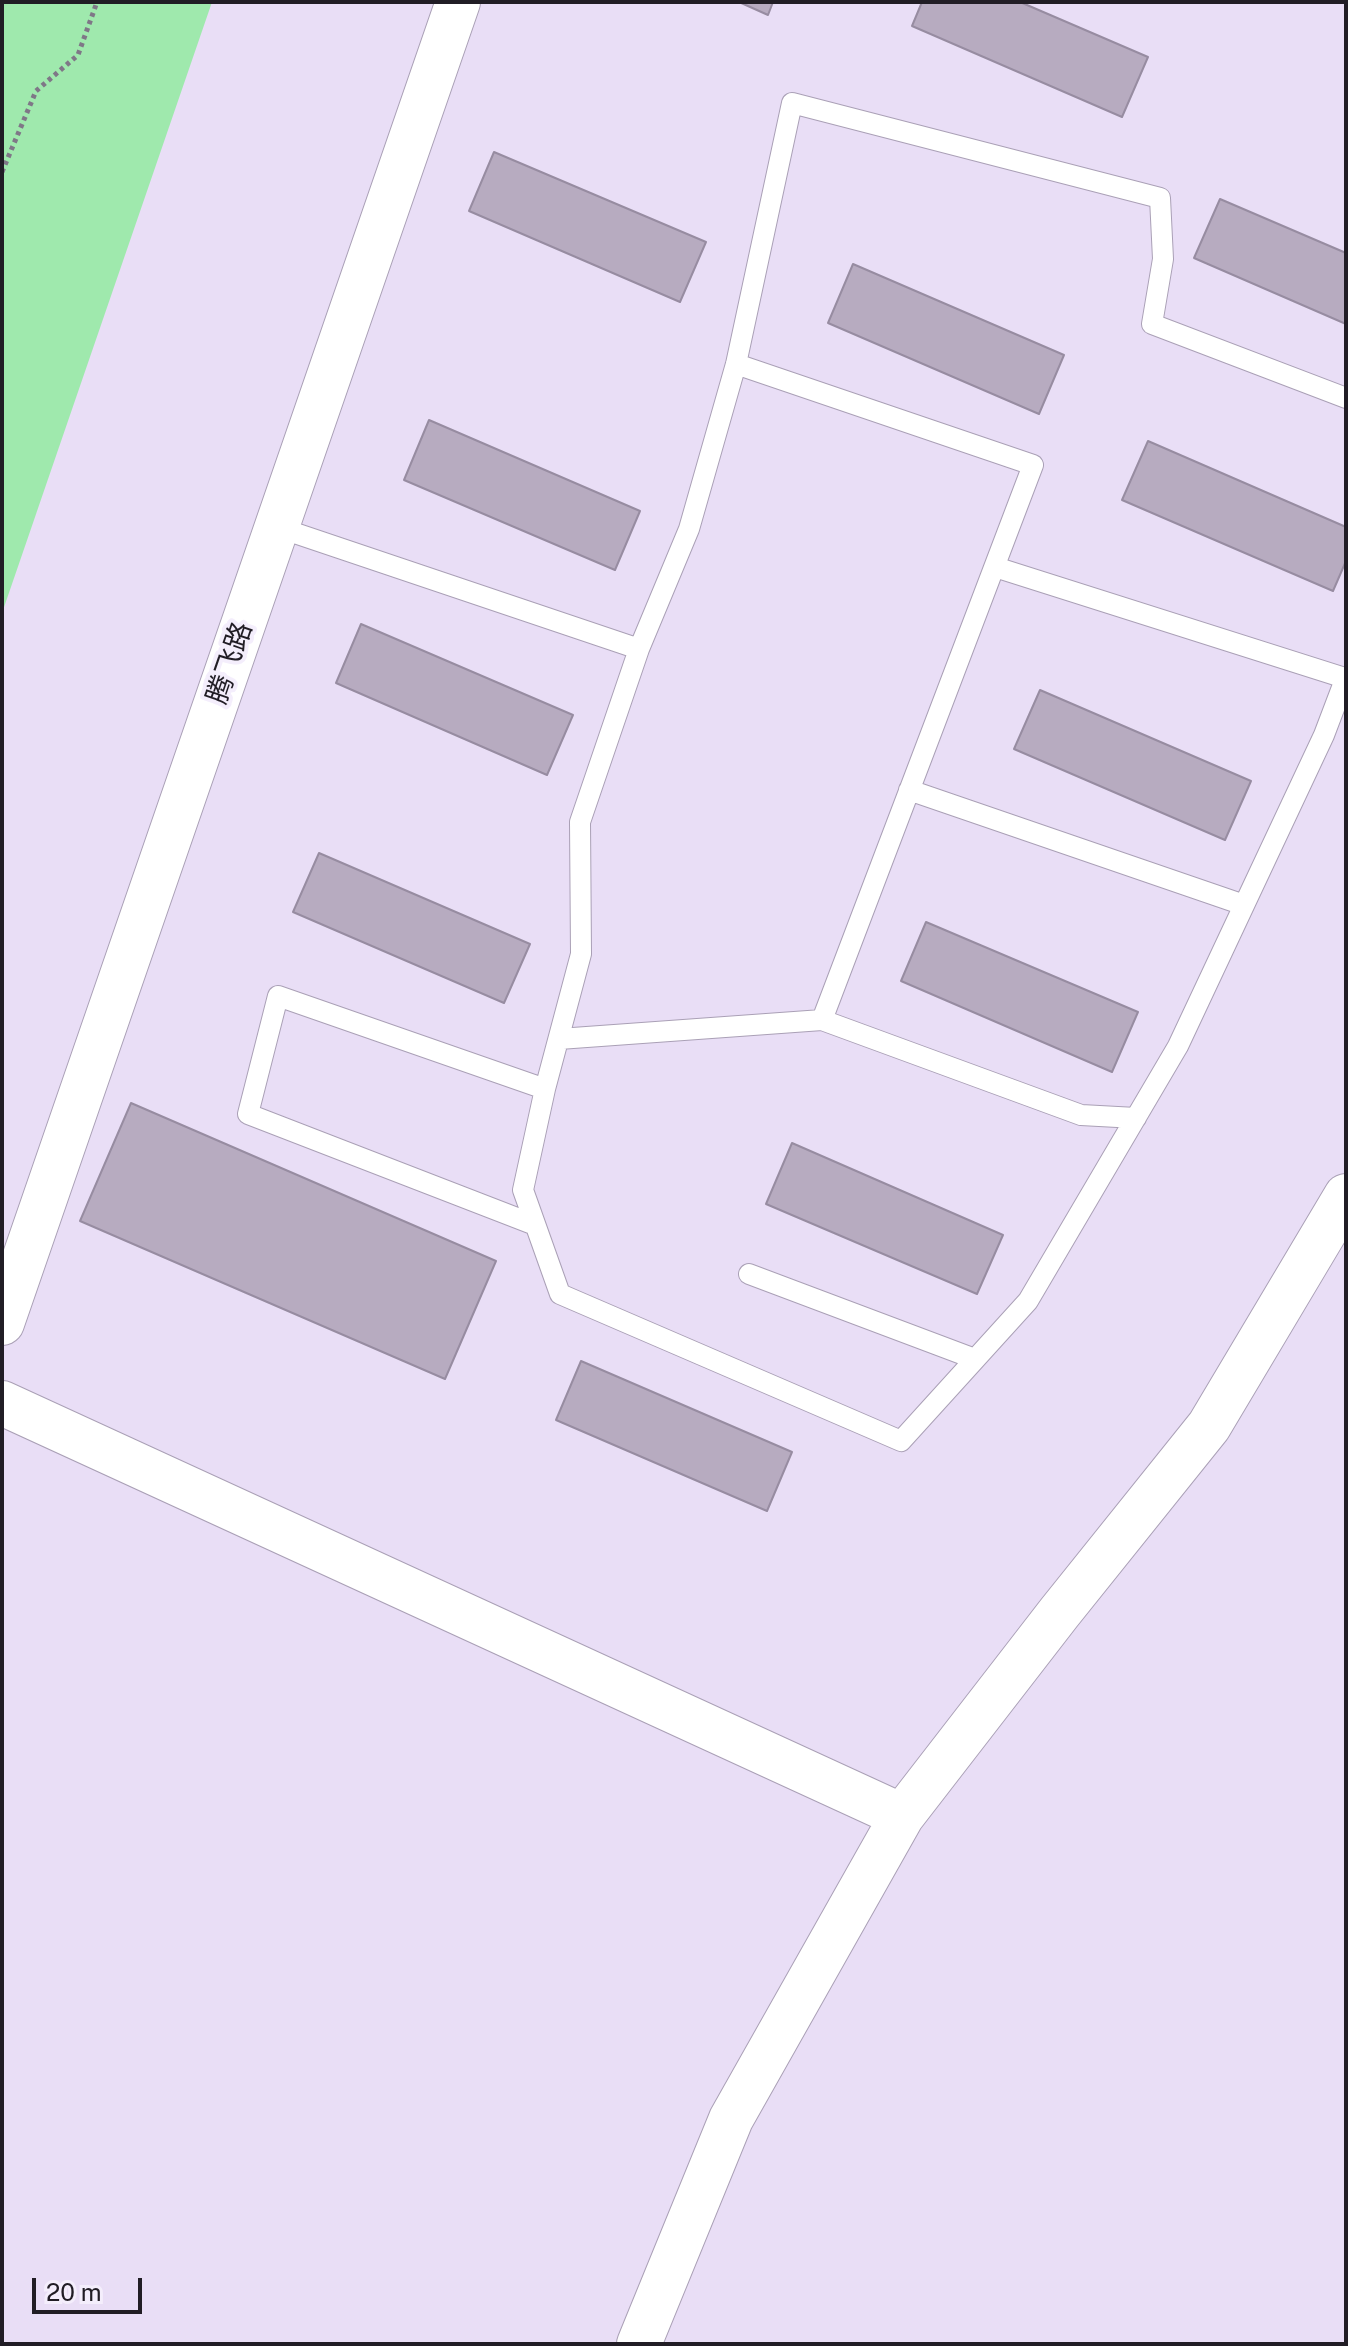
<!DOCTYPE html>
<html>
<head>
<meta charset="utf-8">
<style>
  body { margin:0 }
  #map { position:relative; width:1348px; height:2346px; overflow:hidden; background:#e9def6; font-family:"Public Sans",sans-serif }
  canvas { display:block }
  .frame { position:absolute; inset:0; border:4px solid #211d25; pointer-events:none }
  .scale { position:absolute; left:32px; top:2278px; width:110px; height:36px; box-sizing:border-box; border:4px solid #211d25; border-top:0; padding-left:10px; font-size:24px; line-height:28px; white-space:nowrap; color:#211d25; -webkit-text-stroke:6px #f4eefc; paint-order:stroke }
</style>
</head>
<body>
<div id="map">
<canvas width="1348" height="2346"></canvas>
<div class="frame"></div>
<div class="scale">20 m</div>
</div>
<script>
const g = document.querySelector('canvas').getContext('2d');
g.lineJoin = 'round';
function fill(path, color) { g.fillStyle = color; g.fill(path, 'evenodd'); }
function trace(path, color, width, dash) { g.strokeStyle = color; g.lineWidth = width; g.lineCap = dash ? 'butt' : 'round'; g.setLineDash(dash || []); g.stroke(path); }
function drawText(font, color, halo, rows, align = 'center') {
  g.font = font + ' "Public Sans","Noto Sans SC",sans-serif'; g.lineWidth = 8; g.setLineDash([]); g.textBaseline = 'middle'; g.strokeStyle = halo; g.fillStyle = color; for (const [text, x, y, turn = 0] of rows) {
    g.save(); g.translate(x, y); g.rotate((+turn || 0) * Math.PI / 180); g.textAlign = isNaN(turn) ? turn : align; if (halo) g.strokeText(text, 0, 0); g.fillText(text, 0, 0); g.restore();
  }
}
fill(new Path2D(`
  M2,2H212L2,613Z`), '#9fe9ad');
const building = new Path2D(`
  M739,2H773L768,15Z
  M922,2H1020L1148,57L1122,117L912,26Z
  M494,152L706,242L680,302L469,211Z
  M1220,199L1346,253V324L1194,258Z
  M853,264L1064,355L1039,414L828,323Z
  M429,420L640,511L615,570L404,480Z
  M1148,441L1346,527V561L1333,591L1122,500Z
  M361,624L573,715L547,775L336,683Z
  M1040,690L1251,781L1225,840L1014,749Z
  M319,853L530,944L504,1003L293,912Z
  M926,922L1138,1012L1112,1072L901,981Z
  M131,1103L496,1261L445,1379L80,1221Z
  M792,1143L1003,1235L977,1294L766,1204Z
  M581,1361L792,1452L767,1511L556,1420Z`);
fill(building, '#b7abc0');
trace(building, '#978ca1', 2);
const service = new Path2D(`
  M736,364L1033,465L822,1020
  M1346,398L1152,324L1163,259L1160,198L792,103L736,364L689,529L639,649L580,822L581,954L545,1089L523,1190L560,1294L901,1441L1028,1301L1178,1046L1324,735L1346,677
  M277,527L639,649
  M995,567L1345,678
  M909,790L1244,905
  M559,1039L822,1020L1081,1115L1136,1118
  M535,1225L248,1114L278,996L545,1089
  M749,1274L975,1359`);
const tertiary = new Path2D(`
  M2,1323L458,2
  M2,1403L902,1816
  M639,2344L731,2119L902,1816L1059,1613L1209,1426L1346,1196`);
trace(service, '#aaa0b6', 22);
trace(tertiary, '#aaa0b6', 46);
trace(new Path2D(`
  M2,172L36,91L78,55L97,2`), '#7f7787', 5, [4, 4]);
trace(service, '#fff', 20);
trace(tertiary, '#fff', 44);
drawText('28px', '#211d25', '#f4eefc', [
  ["腾飞路",230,663,-71]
]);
</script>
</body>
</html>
